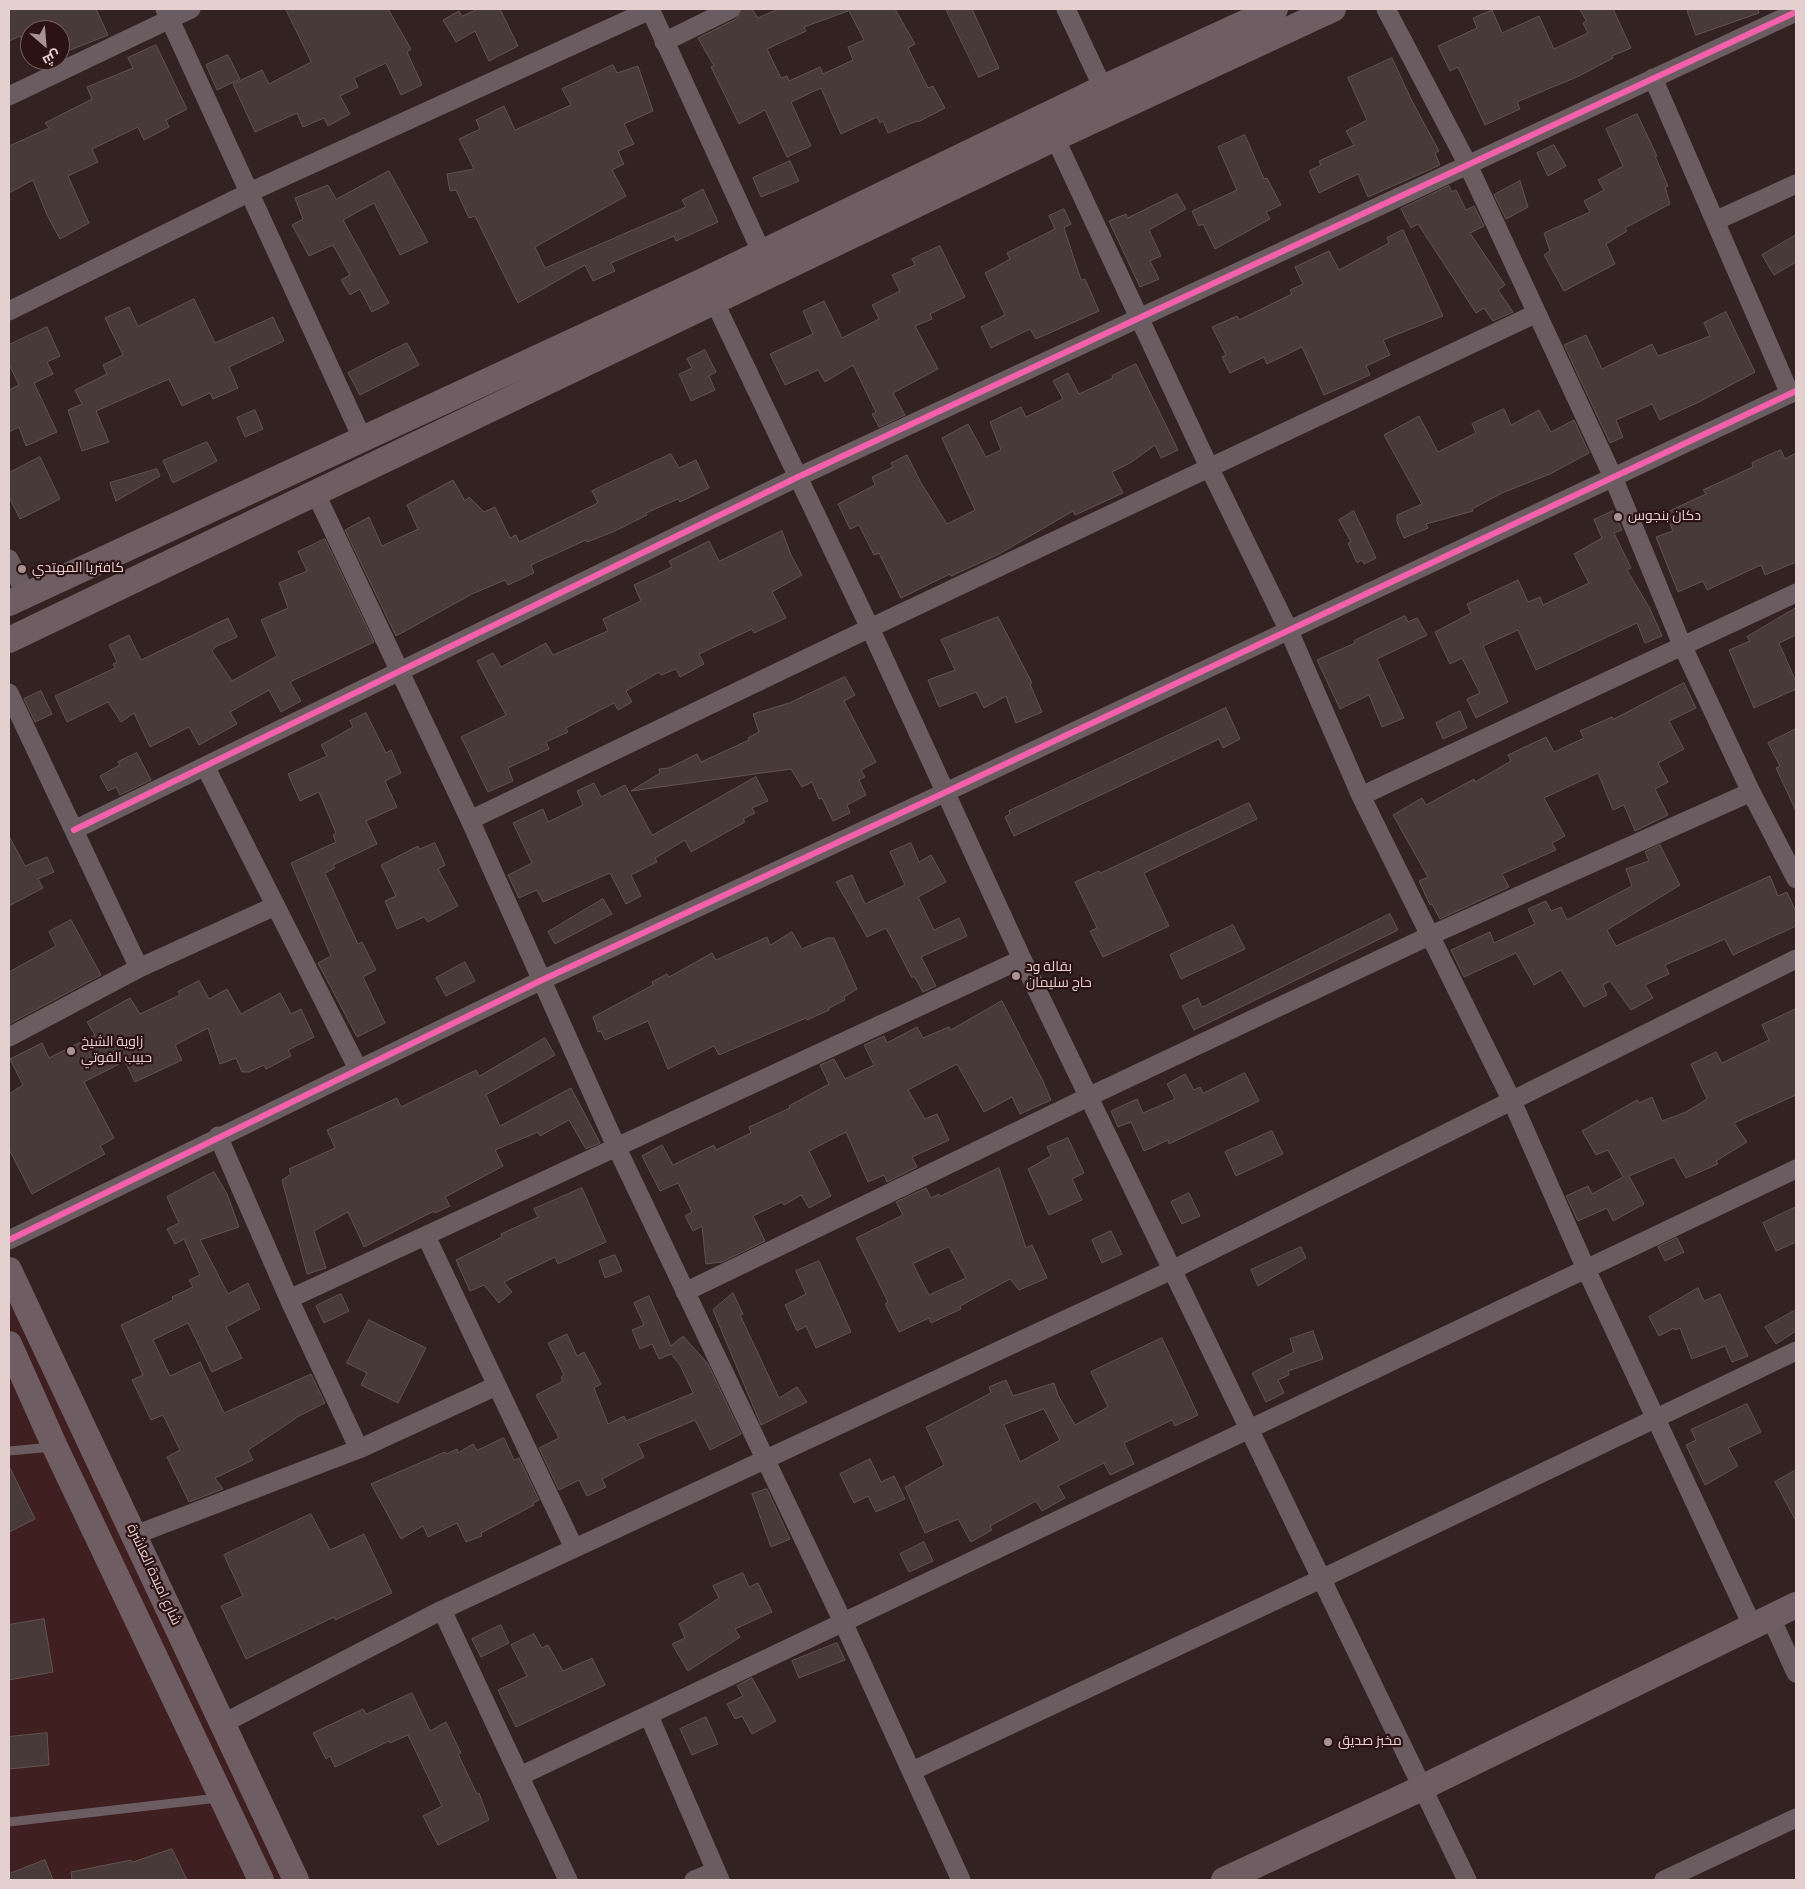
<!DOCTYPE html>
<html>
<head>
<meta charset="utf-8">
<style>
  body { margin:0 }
  #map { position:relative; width:1805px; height:1889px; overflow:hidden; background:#322222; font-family:"Source Sans 3",Cairo,sans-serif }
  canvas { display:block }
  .frame { position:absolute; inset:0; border:10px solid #e4d0cf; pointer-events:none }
  .north { position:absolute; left:20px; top:20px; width:50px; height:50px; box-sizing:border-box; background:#2d1213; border:1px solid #765e5e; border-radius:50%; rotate:153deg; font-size:14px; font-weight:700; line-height:20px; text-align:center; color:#e4d0cf }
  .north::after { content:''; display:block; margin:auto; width:18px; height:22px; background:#a69392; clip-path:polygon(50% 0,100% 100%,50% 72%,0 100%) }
</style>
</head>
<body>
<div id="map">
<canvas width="1805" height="1889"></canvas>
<div class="frame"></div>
<div class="north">ش</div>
</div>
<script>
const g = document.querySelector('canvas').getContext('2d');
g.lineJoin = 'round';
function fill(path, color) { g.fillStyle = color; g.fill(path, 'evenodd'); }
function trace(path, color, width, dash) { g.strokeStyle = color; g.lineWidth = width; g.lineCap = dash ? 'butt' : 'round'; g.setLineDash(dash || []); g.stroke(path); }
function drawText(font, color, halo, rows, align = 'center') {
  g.font = font + ' "Source Sans 3",Cairo,sans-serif'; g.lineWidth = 4.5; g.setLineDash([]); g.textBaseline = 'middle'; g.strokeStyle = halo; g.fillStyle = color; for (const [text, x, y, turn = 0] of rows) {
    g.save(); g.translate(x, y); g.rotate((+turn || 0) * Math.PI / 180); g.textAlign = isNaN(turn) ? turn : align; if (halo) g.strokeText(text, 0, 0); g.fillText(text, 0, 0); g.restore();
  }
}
fill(new Path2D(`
  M9,1262L301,1880H9Z`), '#3f1f1f');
const building = new Path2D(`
  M9,9H96L108,35L60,54V30H30V56L20,36L9,41Z
  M286,9H388L411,49L407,52L422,85L401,95L386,63L354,78L358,87L340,96L350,114L328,126L324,118L303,127L297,113L255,132L233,84L262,70L269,84L311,62Z
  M478,9H500L518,46L489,61L475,31L456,42L443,20L459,11L462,16Z
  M742,9H752L758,18L778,9H847L848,11L804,27L806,31L767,49L781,78L787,76L789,81L820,67L823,74L853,60L848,47L864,40L848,9H895L915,44L908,48L928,88L933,86L945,108L918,122L917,121L888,133L883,121L880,123L877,117L841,134L821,88L791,102L811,146L787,157L765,110L739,124L711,67L714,66L698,38L736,19Z
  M946,9H972L999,68L979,77Z
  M1580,9H1613L1631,48L1612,56L1613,58L1579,76L1517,102L1520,109L1485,125L1458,67L1450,71L1438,46L1477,28L1473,18L1492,10L1502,33L1539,16L1554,49L1588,33L1583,23L1586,21Z
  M1687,9H1758L1759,13L1696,35Z
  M156,45L187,109L166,120L169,127L144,140L138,127L92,149L98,162L68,176L89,223L60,239L47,215L33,180L9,193V146L49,128L45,123L92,99L87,87L133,68L128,58Z
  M228,55L240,79L217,90L206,65Z
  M1392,58L1412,101L1439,151L1435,153L1440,165L1368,197L1358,174L1319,193L1309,171L1321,165L1319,161L1354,145L1346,131L1367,120L1348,78Z
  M613,65L617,73L638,66L653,111L624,124L634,144L618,151L624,164L612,170L626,196L535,247L545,268L686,207L682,200L703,189L718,222L676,241L674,236L611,263L615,271L593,281L585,265L518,303L475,216L469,218L456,190L450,191L447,174L474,169L459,139L480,129L476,120L504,106L515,130L571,105L562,89Z
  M1637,114L1657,156H1655L1668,186L1665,187L1670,204L1625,228L1627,231L1606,244L1615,264L1564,291L1544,255L1550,251L1544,233L1590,212L1584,201L1604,190L1598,180L1623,166L1606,129Z
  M1245,135L1264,179L1267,178L1281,205L1266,212L1270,219L1215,249L1203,224L1199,226L1192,211L1237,190L1218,147Z
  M1554,145L1566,166L1548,176L1537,153Z
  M790,161L799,181L761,197L753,178Z
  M389,171L428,242L400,255L374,203L343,220L389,303L372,312L360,289L350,295L341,280L350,275L333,245L309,256L292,225L303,219L295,198L328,185L336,199Z
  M1520,181L1528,207L1506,219L1494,195Z
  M1449,186L1452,192L1456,190L1466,210L1474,206L1484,226L1470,233L1505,285L1498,290L1513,312L1493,321L1484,308L1476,313L1418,224L1411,228L1401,209Z
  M1177,194L1186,209L1149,230L1161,256L1150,261L1159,279L1140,287L1109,221L1126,214L1127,218Z
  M1064,209L1071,224L1064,228L1081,280L1085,279L1099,311L1036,339L1030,329L991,348L981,327L1005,315L985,273L1010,259L1007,253L1055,229L1049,216Z
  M1403,230L1443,316L1383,340L1390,355L1366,366L1370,375L1324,395L1302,347L1267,364L1264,357L1230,373L1222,357L1226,355L1212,327L1237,316L1239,320L1292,294L1290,290L1303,284L1295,267L1329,251L1339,270L1389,243L1387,238Z
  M1796,235V262L1774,275L1762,255Z
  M940,246L965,297L930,314L932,319L915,326L938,369L893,393L905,415L879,427L872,414L876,412L853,365L825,382L818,370L785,385L770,354L813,334L803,311L824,301L842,338L879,319L872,305L900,291L892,275L915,265L912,259Z
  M194,299L215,343L273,317L284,341L229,367L238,388L213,399L210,393L182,406L169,379L96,411L109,442L82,451L68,410L82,404L75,390L107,374L103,365L123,355L105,318L129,307L138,326Z
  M1726,312L1755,372L1699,402L1660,420L1652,404L1616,420L1623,437L1610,443L1564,345L1586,335L1602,369L1652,344L1658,356L1710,336L1704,323Z
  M47,327L60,356L47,362L53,374L34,383L57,432L26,446L19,427L9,432V390L19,385L9,364V345Z
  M407,343L419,365L360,395L348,373Z
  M705,350L716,372L709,376L715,390L691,401L679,374L692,368L687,359Z
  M1136,364L1178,450L1161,458L1155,445L1130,463L1112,472L1123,493L1075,515L1073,511L999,554L951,576L950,574L901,598L879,553L874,555L859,525L850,529L838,504L875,485L872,477L893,467L891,463L907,455L921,483L947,524L975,510L942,438L968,424L986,457L1001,450L990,422L1021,407L1026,417L1063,399L1053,381L1068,373L1079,394L1113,378L1112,376Z
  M1504,409L1511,425L1539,410L1551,432L1574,420L1589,453L1550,474L1502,493L1472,509L1473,511L1426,524L1428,528L1404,538L1397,522V515L1422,504L1384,435L1419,416L1438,452L1476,433L1472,424Z
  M255,410L263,429L245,437L237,418Z
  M207,442L217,461L173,483L163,461Z
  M1781,450L1785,459L1796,453V562L1765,575L1761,565L1707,590L1703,581L1678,592L1656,537L1673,531L1665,513L1706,494L1703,490L1753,467L1752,463Z
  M671,454L679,468L696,460L709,488L680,502L678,499L646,513L647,515L613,532L587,542L586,540L531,565L534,573L508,585L505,580L472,594L396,636L345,530L369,517L382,546L418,529L407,505L453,480L465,501L469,497L484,512L495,507L510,538L516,535L519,542L598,503L592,491Z
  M40,457L60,499L20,519L9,497V473Z
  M157,469L160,476L116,501L110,483Z
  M1354,511L1376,558L1364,564L1362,560L1357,563L1348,543L1351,542L1339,520Z
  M1613,511L1622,530L1614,533L1631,568L1627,570L1650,609L1662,636L1645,643L1637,623L1536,670L1518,630L1483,646L1508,702L1476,718L1467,699L1480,693L1462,658L1450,664L1435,632L1471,613L1467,604L1518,580L1528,602L1540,597L1543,605L1589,583L1574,554L1602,538L1594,520Z
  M782,531L791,555L802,575L772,592L786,618L754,633L752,629L699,654L704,664L680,677L676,669L661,675L659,672L626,691L632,702L618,710L614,703L566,728L568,732L546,742L549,749L508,768L513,781L488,792L461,737L506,715L477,661L493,653L501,667L546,643L553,655L608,631L603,619L641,601L634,585L672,567L669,561L709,541L719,561Z
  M325,539L374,642L290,682L301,701L281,712L269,690L230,712L237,724L199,745L189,727L150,747L134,713L121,722L108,702L67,722L55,696L115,668L113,664L117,662L109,645L129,635L141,660L228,618L237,637L215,647L212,651L232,681L277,656L261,620L288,608L279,583L307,571L298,552Z
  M1796,608V635L1779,643L1796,682V689L1754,708L1729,650L1750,641L1747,637Z
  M1405,616L1408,622L1417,618L1427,635L1377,659L1404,718L1382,727L1369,695L1340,709L1317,660L1355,643L1354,641Z
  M998,617L1032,683L1030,684L1042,712L1016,723L1006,696L984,708L976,692L939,707L928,680L955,670L941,640Z
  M845,677L855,695L844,701L876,762L861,770L865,777L859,780L866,795L847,805L850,813L833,821L822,798L819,799L812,782L802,787L791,769L631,791L660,773L659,769L669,768L697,754L701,762L749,740L748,738L759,732L753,714L789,703Z
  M1684,683L1696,708L1669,721L1684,749L1658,763L1668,782L1655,789L1668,815L1635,831L1624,805L1613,810L1598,773L1544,798L1565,836L1552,843L1556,850L1502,874L1509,887L1440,919L1432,904L1430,905L1419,881L1428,877L1393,815L1422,798L1426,805L1474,779L1475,782L1511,761L1508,755L1546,737L1554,752L1584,738L1580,731L1612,717L1613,719Z
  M41,691L52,714L35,722L24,699Z
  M1226,708L1240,739L1223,748L1219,739L1014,836L1005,817L1010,814L1009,811Z
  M1460,711L1467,728L1443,739L1436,723Z
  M366,713L386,753L391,750L401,773L385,781L397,807L366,821L377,844L333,865L335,868L325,873L358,944L362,942L376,970L363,977L385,1023L357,1037L318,963L331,956L291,863L336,842L333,835L336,833L319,792L300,801L288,774L327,756L321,745L353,727L350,721Z
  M1796,729V811L1776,768L1780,766L1768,743Z
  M137,753L151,780L120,795L116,787L108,791L100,776L120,765L118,762Z
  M756,777L768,801L752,808L755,813L743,819L745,822L691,852L685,840L655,858L657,862L631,875L641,896L626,904L610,873L543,902L537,890L519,898L508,875L532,863L513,823L543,809L548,822L583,805L577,791L594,783L601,797L625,785L652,835Z
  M1249,803L1257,819L1144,873L1169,926L1103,957L1090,931L1097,928L1075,882L1099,871L1100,873Z
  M9,836L25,866L47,857L54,872L38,879L43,888L9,906Z
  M435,843L445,865L438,869L458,906L428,922L424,917L397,929L385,901L396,896L381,865L418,846L419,849Z
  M911,843L919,862L931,855L946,882L918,897L934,930L959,918L967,936L921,957L936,986L923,992L914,976L912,978L886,928L867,937L836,882L852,875L865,904L905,885L890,852Z
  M1660,845L1680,885L1607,930L1616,946L1770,876L1778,896L1787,892L1796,912V926L1733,955L1725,939L1665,965L1669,974L1645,985L1653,998L1631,1010L1610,981L1603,985L1607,995L1584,1007L1561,970L1534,985L1516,953L1464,977L1451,950L1490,932L1494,943L1535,924L1528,909L1546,901L1551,911L1561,907L1567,920L1632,886L1626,869L1649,861L1645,852Z
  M603,899L612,914L555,944L548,932Z
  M1390,914L1398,930L1194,1030L1182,1006L1198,998L1202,1007Z
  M71,920L101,975L9,1024V972L56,946L49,932Z
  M1233,925L1245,949L1181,979L1170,955Z
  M792,932L802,949L827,938H834L857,989L844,997L845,1000L829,1008V1010L807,1020L806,1018L719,1055L714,1046L668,1069L648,1021L605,1040L601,1031L598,1032L593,1017L653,985L652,982L667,974L669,977L712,953L716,960L767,937L770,945Z
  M465,962L475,981L446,996L436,978Z
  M199,981L209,999L227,989L241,1014L280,993L291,1014L301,1009L314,1037L288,1050L291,1056L266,1069L264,1065L249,1072H242L236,1058L220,1064L208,1028L175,1045L182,1060L135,1082L125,1061L84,1082L114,1138L100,1146L105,1154L32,1194L9,1149V1094L23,1085L10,1059L42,1043L49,1058L95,1035L87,1022L130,998L140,1014L180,995L178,992Z
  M1002,1001L1043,1081L1051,1100L1020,1114L1012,1097L984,1112L957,1064L908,1090L925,1119L937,1114L949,1140L912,1157L917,1167L887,1182L884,1175L868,1182L846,1132L809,1151L831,1196L809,1208L801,1195L784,1205L782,1202L753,1216L765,1241L722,1262L706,1264L702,1226L693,1231L685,1216L692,1212L678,1183L660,1191L642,1156L662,1145L673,1165L714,1145L716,1150L751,1133L749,1127L790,1108L789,1106L829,1084L820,1065L834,1059L845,1079L874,1065L864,1045L884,1036L887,1043L917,1027L923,1038L949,1027L950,1030Z
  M1796,1009V1095L1734,1123L1747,1142L1716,1161L1718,1164L1686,1178L1674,1157L1629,1176L1644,1204L1613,1221L1607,1208L1578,1221L1566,1196L1588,1186L1592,1194L1623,1177L1608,1150L1596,1155L1582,1131L1637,1100L1639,1103L1652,1097L1662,1121L1686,1112L1707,1099L1691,1064L1716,1052L1722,1063L1769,1040L1762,1025Z
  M545,1038L555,1055L486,1095L500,1126L571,1088L600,1143L586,1149L569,1120L540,1136L538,1132L495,1150L503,1166L445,1197L450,1206L435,1213L434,1211L364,1247L348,1212L314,1231L326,1268L307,1274L282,1180L291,1174L289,1169L335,1148L327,1130L397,1098L401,1107L476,1070L479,1076Z
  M1245,1073L1259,1101L1169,1144L1168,1140L1144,1151L1131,1122L1118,1127L1111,1111L1137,1099L1143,1113L1175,1099L1167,1084L1185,1074L1194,1090L1200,1087L1203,1093Z
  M1272,1131L1283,1154L1236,1176L1225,1152Z
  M1068,1138L1084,1173L1072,1179L1082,1200L1049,1215L1028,1169L1051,1156L1047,1147Z
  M999,1168L1026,1248L1032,1245L1047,1278L1019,1290L1010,1279L960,1306L961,1309L931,1323L929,1318L899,1332L885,1304L888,1302L856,1238L903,1215L896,1202L926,1188L931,1198L939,1194L940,1196ZM949,1247L966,1278L929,1295L913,1264Z
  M214,1172L227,1194L239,1227L200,1240L228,1294L248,1283L260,1309L226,1327L242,1358L212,1372L188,1323L153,1340L170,1376L200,1362L224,1413L311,1374L325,1403L295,1418V1419L248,1450L253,1460L215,1478L223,1489L189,1502L167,1457L180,1450L163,1415L151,1420L132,1380L143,1375L121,1325L173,1300L172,1297L193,1287L189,1280L200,1275L184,1239L175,1244L167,1229L179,1223L167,1197Z
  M582,1188L606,1242L558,1264L555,1257L504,1282L512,1292L499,1303L484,1285L470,1291L456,1260L502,1237L501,1234L538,1217L534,1209Z
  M1189,1193L1200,1216L1182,1224L1171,1202Z
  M1796,1207V1242L1776,1251L1763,1223Z
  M1111,1231L1122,1254L1102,1263L1092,1240Z
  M1677,1238L1684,1252L1665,1261L1658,1247Z
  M1301,1247L1306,1258L1258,1286L1251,1270Z
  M615,1255L622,1271L605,1278L599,1261Z
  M819,1261L851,1332L816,1348L806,1326L797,1331L785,1305L806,1294L796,1271Z
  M1698,1288L1704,1301L1720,1294L1748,1356L1732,1362L1725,1346L1692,1359L1680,1328L1675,1330L1674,1328L1659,1336L1649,1317Z
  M733,1293L743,1314L740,1315L779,1398L797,1387L807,1402L761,1425L713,1310Z
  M341,1294L349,1311L324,1323L316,1306Z
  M649,1296L671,1346L683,1336L708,1364L741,1434L710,1450L695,1420L638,1444L644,1457L602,1479L606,1487L587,1496L579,1480L559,1490L539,1448L559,1438L536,1395L563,1381L561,1377L564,1375L548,1343L567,1334L577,1356L584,1352L601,1384L594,1388L608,1424L624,1416L626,1421L693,1393L680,1365L671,1354L659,1359L652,1344L640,1349L632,1330L644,1325L634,1303Z
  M1796,1310V1331L1776,1344L1765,1327Z
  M369,1320L426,1348L398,1403L361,1385L367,1373L347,1363Z
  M1313,1331L1323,1359L1288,1371L1289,1375L1278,1380L1284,1393L1266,1402L1252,1373L1294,1352L1290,1339Z
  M1162,1338L1198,1415L1175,1426L1172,1420L1124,1443L1134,1464L1110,1475L1104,1463L1058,1486L1065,1498L1042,1511L1036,1501L990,1526L992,1530L971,1542L958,1519L925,1533L905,1487L944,1465L926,1427L991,1393L989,1387L1006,1380L1013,1396L1054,1383L1058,1395L1075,1425L1108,1407L1091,1372ZM1044,1409L1060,1440L1020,1462L1004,1425Z
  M1747,1404L1761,1432L1728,1448L1738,1466L1705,1485L1686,1445L1696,1440L1691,1430Z
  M504,1438L514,1460L519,1458L539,1500L533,1503L534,1505L481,1533L482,1536L466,1542L457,1523L428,1537L423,1526L401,1539L371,1484L445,1452L446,1454L457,1449L458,1453L473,1444L477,1450Z
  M870,1459L881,1482L894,1476L905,1499L876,1512L868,1496L854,1503L840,1474Z
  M9,1466L35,1519L9,1532Z
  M1796,1470V1521L1775,1482Z
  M767,1489L790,1539L771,1547L752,1494Z
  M311,1514L330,1550L364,1534L392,1593L335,1620L334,1617L246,1659L221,1606L243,1596L224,1555Z
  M924,1542L933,1561L909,1572L900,1554Z
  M743,1573L749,1587L758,1583L772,1612L735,1629L740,1637L688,1671L672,1644L685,1638L679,1624L719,1598L713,1586Z
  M44,1619L53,1672L9,1680V1625Z
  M501,1625L509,1643L481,1657L472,1639Z
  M534,1634L542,1648L548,1645L563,1671L592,1658L605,1685L516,1727L498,1690L527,1676L511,1645Z
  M837,1643L845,1660L799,1678L792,1661Z
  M752,1678L776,1721L752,1734L742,1716L735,1719L727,1704L743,1696L737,1686Z
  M412,1693L430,1731L446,1722L461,1753L458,1754L477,1794L479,1793L489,1820L438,1845L423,1816L442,1806L408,1735L390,1743L389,1741L335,1767L330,1756L326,1759L313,1733L363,1709L366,1714Z
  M706,1717L718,1744L692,1755L680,1729Z
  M47,1733L49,1765L9,1769V1737Z
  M172,1849L187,1880H72L71,1872L131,1860L132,1862Z
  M45,1860L53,1880H9V1874Z`);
fill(building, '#473a38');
trace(building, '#615450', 1);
trace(new Path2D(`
  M9,1451L52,1447
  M9,1822L218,1798`), '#6b5c62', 9);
trace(new Path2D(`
  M165,9L363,440
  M650,9L767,264
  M1066,9L1103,88
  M1386,9L1468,165L1613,477L1682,645L1751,792L1796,879
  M664,42L731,9
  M1653,78L1790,394
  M9,96L191,9
  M1055,138L1209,467L1289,631L1361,796L1512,1101L1586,1269L1753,1627
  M1715,221L1796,184
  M715,303L870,628L1022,959L1467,1880
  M9,311L250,192L650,10
  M315,492L470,820L616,1146L843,1622L961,1880
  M9,559L26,595
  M9,693L139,968
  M205,766L358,1069
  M1361,796L1796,593
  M470,820L870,628L1535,314
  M74,830L800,476L1796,12
  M9,1037L139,968L275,906
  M218,1136L289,1299L359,1449
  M426,1236L574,1548
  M9,1240L542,980L946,792L1796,391
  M685,1292L1088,1097L1429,936L1751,792
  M289,1299L1022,959
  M135,1535L359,1449L496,1386
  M442,1610L568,1880
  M1771,1618L1796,1673
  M649,1716L720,1880
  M222,1724L442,1610L1172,1270L1796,959
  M912,1771L1321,1579L1796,1351
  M520,1776L1796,1169
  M694,1880L716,1871
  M1664,1880L1796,1818`), '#6b5c62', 19);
trace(new Path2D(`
  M9,603L701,282L1103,88L1275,9
  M9,640L1055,138L1333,9
  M9,1270L296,1880
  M9,1344L55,1447L261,1880
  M1224,1880L1407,1795L1796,1605`), '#6e5e63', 26);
trace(new Path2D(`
  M74,830L800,476L1796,12
  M9,1240L542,980L946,792L1796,391`), '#f560ab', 6);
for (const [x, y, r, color] of [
  [1618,517,5,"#a69392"],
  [22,569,5,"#a69392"],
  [1016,976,5,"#a69392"],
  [71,1051,5,"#a69392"],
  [1328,1742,5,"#a69392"]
]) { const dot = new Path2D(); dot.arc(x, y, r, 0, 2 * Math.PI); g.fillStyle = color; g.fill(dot); trace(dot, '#2d1213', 2); }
drawText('14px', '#e4d0cf', '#2d1213', [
  ["دكان بنجوس",1628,517],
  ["كافتريا المهتدي",32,569],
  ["بقالة ود",1026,968],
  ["حاج سليمان",1026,984],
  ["زاوية الشيخ",81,1043],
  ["حبيب الفوتي",81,1059],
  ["مخبز صديق",1338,1742]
], 'left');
drawText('14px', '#e4d0cf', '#2d1213', [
  ["شارع امبدة العاشرة",153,1575,65]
]);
</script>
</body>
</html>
